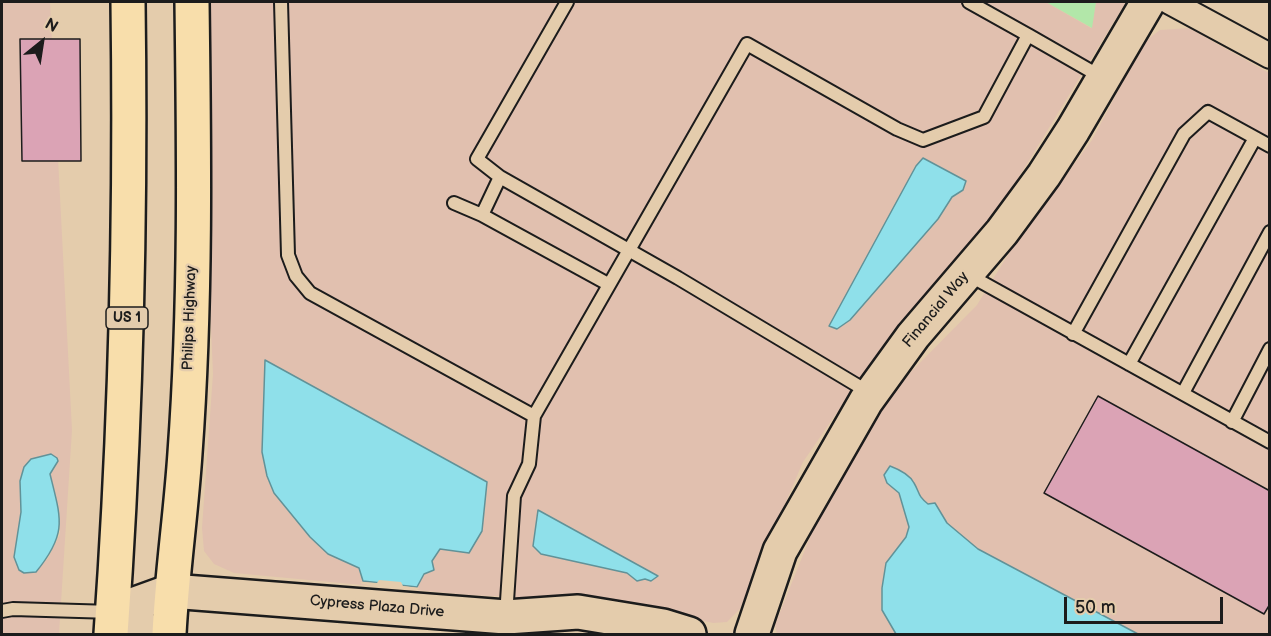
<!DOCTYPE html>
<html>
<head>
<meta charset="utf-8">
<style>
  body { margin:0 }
  #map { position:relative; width:1271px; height:636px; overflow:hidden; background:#e4ccac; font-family:"Balsamiq Sans",sans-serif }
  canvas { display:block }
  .frame { position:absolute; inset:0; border:3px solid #1c1c1c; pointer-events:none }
  .north { position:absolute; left:12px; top:12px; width:60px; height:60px; -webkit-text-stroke:4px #e4ccac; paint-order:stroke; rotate:30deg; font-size:16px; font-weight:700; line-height:24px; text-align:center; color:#1c1c1c }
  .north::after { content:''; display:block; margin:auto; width:21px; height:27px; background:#1c1c1c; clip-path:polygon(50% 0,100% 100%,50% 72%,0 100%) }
  .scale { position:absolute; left:1064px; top:597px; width:159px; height:27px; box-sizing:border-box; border:3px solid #1c1c1c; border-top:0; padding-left:8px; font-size:18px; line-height:21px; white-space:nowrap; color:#1c1c1c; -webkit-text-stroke:4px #e4ccac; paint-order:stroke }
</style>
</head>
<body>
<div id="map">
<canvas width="1271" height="636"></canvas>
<div class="frame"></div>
<div class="north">N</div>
<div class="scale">50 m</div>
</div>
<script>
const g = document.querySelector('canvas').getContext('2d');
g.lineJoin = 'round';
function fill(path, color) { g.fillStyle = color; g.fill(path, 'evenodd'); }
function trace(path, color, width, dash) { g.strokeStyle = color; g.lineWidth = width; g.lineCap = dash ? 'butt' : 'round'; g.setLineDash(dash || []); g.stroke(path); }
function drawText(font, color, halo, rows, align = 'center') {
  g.font = font + ' "Balsamiq Sans",sans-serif'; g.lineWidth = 4.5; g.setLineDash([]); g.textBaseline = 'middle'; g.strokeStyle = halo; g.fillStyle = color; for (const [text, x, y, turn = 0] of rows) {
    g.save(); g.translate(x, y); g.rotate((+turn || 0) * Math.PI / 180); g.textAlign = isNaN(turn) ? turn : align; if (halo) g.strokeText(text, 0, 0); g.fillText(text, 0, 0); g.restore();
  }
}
fill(new Path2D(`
  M2,2H50L72,430L59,634H2ZM58,461L50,474L60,516V534L48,558L36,571L25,573L14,557L21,512L20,481Z
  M197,2H1046L1091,28L1096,2H1126L1003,203L886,341L803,462L740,609L727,622L713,623L600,598L560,599L469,595L234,573L214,564L204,551L202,528L213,374Z
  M1189,28L1269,73V634H1138L978,549L947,523L941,512L918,496L914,482L899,469L887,483L899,493L909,527L906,537L886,563L882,610L896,634H777L775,625L822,507L866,429L897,386L977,305L1014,245L1092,140L1144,42L1160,30Z`), '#e1c0af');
fill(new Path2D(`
  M1046,2H1096L1092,28Z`), '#b2e7a9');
const water = new Path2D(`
  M923,158L966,181L963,190L952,197L938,219L850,320L837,329L829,326L916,166Z
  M265,360L487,482L482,531L469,553L440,549L432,561L434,570L424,574L417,587L363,581L359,568L328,554L310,537L274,493L267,476L262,452Z
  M51,454L57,458L58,461L50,474C61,519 68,533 36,572L24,573L19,570L14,557L21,512L20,481L24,467L31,459Z
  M890,466C898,469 910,475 914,483C920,493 917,495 928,504L935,503L947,523L978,549L1138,634H896L882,610V588L886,563L906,537L909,527L899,493L887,483L884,475Z
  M538,510L658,576L651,581L645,579L637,581L627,573L541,554L533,546Z`);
fill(water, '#8fe0ea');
trace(water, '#619298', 1.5);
fill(new Path2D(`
  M379,580L401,582L403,586L420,588L417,590L406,589L403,634H371L374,586L362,584L360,582L377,583Z`), '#e4ccac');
const building = new Path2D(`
  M20,39H80L81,161H22Z
  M1098,396L1270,491V604L1264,614L1044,493Z`);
fill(building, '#dba3b5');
trace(building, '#1c1c1c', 1.5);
const lane = new Path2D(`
  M281,2L288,255L296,276L310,293L534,416
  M1028,35L1103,78
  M500,177L678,278L870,393
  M454,203L482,215L608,284
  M482,215L500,177L477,159L567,2
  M967,274L1270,442
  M1073,334L1184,134L1208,112L1270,146
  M1129,364L1255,138
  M1183,393L1270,232
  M1232,422L1270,349
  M2,611L13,609L112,612
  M506,616L514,496L529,464L534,416L747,44L897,129L923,140L984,117L1028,35L969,2`);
const street = new Path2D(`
  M1170,2L1270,56`);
const secondary = new Path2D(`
  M113,612L171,591L506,617L578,612L663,626L689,634
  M113,612L154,634
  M752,634L780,551L866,401L913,336L1002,232L1044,175L1073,130L1148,2`);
const primary = new Path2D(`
  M111,634C126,424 131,213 128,2
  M169,634C172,574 181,514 185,453C196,303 194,152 192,2`);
trace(lane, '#1c1c1c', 16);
trace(street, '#1c1c1c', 28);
trace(secondary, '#1c1c1c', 38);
trace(primary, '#1c1c1c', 38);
trace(lane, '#e4ccac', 12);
trace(street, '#e4ccac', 24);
trace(secondary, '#e4ccac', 33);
trace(primary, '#f8deab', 33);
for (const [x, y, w] of [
  [127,318,42]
]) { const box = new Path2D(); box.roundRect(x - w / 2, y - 11, w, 22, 4.5); g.fillStyle = '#e4ccac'; g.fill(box); trace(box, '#1c1c1c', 1.5); }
drawText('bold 14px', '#1c1c1c', null, [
  ["US 1",127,318]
]);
drawText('15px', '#1c1c1c', '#e4ccac', [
  ["Financial Way",936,310,-50],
  ["Philips Highway",190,318,-88],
  ["Cypress Plaza Drive",377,607,5]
]);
</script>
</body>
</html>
